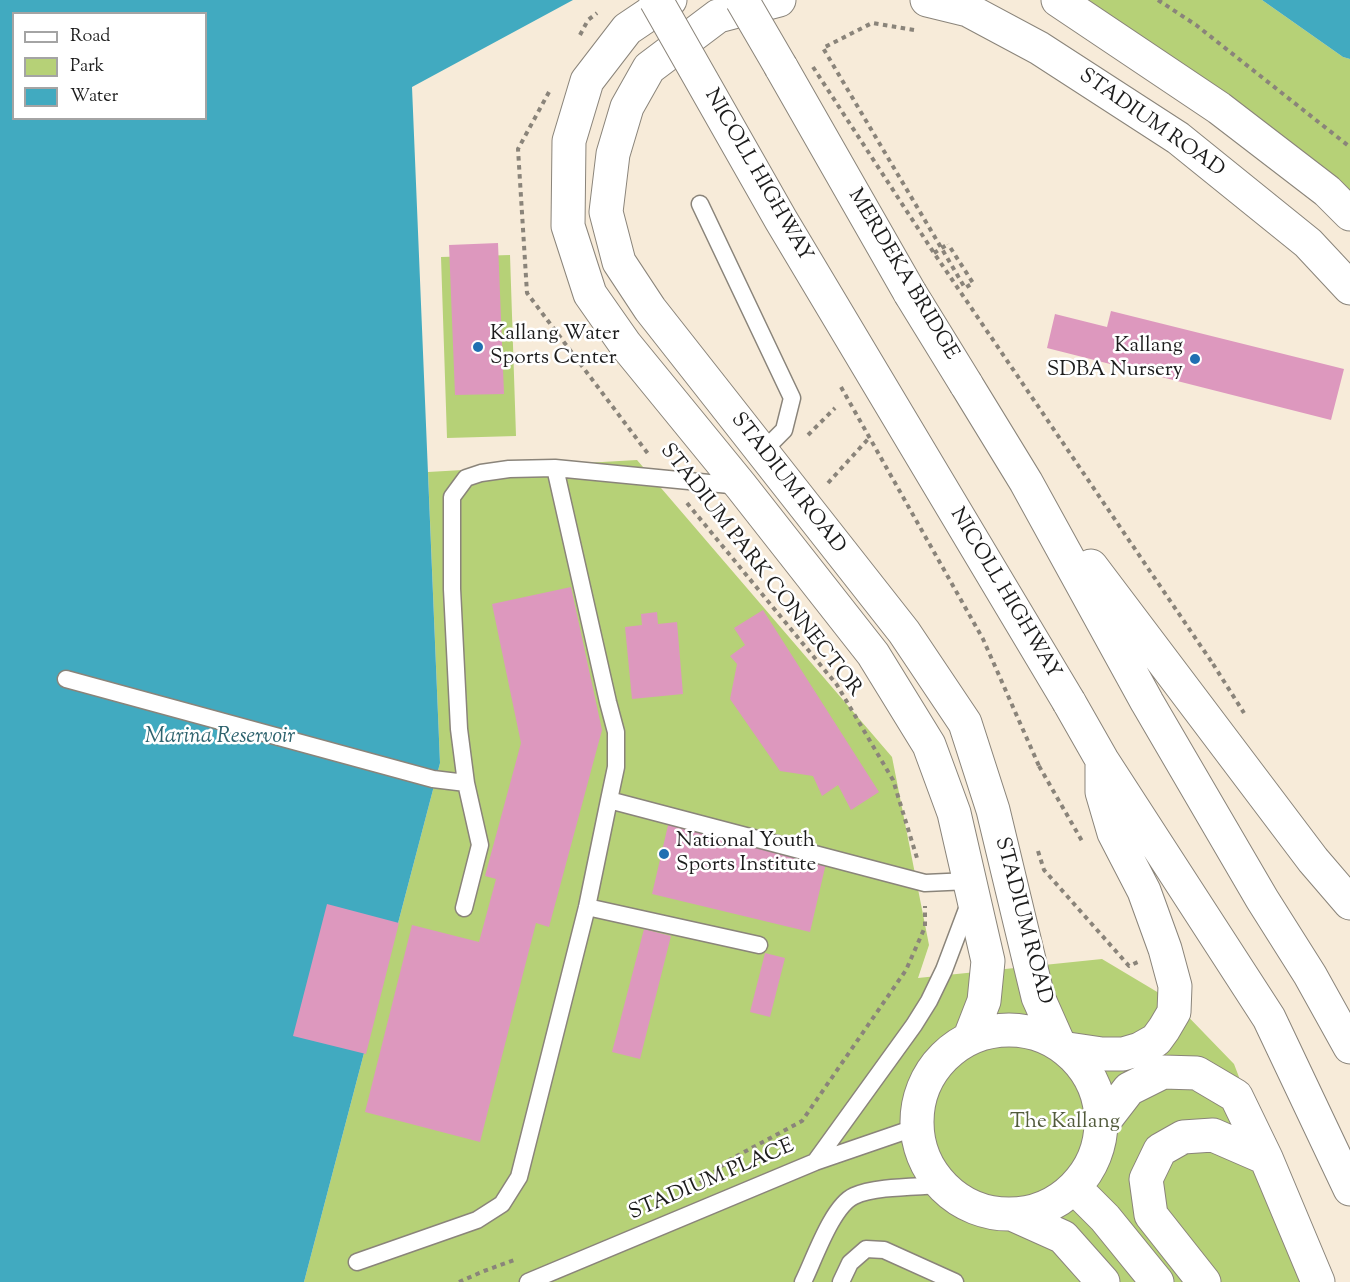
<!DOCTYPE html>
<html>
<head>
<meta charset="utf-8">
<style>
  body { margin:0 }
  #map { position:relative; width:1350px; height:1282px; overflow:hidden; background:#f7ebd9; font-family:"Sorts Mill Goudy",serif }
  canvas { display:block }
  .legend { position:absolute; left:12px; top:12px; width:195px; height:108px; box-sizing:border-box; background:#fff; border:2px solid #a4a4a4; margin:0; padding:8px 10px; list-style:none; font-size:18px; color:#1c1c1c }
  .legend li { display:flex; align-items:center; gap:12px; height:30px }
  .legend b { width:30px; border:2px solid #a4a4a4 }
</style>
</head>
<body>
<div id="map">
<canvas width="1350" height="1282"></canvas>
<ul class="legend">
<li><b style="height:8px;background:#fff"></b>Road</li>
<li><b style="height:16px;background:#b6d177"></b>Park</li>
<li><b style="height:16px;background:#41aac0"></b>Water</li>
</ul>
</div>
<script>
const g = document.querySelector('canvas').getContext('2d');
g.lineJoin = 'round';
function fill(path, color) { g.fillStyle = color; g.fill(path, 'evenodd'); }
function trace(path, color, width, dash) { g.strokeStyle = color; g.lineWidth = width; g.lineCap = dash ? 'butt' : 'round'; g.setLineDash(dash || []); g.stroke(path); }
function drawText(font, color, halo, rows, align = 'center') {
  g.font = font + ' "Sorts Mill Goudy",serif'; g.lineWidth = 5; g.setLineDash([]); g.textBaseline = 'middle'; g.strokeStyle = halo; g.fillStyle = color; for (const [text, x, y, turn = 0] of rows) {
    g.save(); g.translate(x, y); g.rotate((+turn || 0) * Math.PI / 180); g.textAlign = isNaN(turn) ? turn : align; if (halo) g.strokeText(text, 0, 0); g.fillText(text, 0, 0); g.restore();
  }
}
fill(new Path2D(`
  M1071,0H1262L1343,57L1350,59V212Z
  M510,255L516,436L447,438L441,257Z
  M637,460L892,757L929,945L918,978L1102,959L1174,1002L1234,1064L1317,1282H304L440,763L428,472Z`), '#b6d177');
fill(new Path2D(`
  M0,0H573L412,87L440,763L304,1282H0ZM14,14H206V118H14Z
  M1262,0H1350V59L1343,57Z`), '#41aac0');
fill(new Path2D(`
  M498,243L504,394L455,395L449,245Z
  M1111,311L1344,369L1331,420L1047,348L1055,314L1107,327Z
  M571,587L602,730L549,927L536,923L480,1142L365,1112L412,925L491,945L479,942L496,879L485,876L521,743L492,604Z
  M763,610L879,792L851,810L838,785L822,796L813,776L780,771L730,699L737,664L730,656L745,645L734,628Z
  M657,612L658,624L677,622L683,694L632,699L625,627L642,625L641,614Z
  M669,821L827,859L810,932L652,894Z
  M327,904L399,923L366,1054L293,1036Z
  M644,929L671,936L640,1059L612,1052Z
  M765,953L785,958L770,1017L750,1012Z`), '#dd98be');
const lane = new Path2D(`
  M700,204L792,398L784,430L762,452
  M66,679L433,779L466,783L459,729L452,589V497L466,478L481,473L509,469L555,468L740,486
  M609,800L925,883L969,881
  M587,907L759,945
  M464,908L480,845L466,783
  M815,1162L914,1025L929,1001L944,970L970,901
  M357,1262L477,1220L502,1204L519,1177L587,907L609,800L616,767V732L608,702L555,468
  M528,1282L815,1162L917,1127
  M803,1282C814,1260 832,1206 854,1196C875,1186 918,1187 941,1185
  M841,1282L850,1263L866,1249L884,1250L955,1282`);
const secondary = new Path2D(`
  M670,0L627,29L587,81L569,141L568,226L590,294L625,344L741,486L873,654L929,745L954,813L988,961L984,1001L970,1037
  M779,0L718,16L649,68L627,107L613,154L606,212L619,262L650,309L904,632L965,723L993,810L1038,997L1058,1042
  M927,0L968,10L1039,48L1178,138L1308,243L1350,288
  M1058,0L1219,108L1327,191L1350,214
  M917 1122a92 92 0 1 1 184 0a92 92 0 1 1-184 0Z
  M1075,1188L1105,1218L1157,1282
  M1014,1215L1063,1237L1103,1282`);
const highway = new Path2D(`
  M781,67L910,293
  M966,384L1026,482L1147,702L1262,899L1310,975L1350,1047
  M1091,566L1313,860L1350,903
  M1069,702L1102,760L1269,1018L1350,1189
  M1068,1049L1102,1054H1123L1140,1049L1156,1040L1164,1029L1174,1012L1175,986L1165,949L1144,891L1114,833L1102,792V766
  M1102,1124L1129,1089L1163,1072L1197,1073L1236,1096L1266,1158L1318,1282
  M1204,1282L1151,1215L1146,1179L1160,1150L1183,1137L1213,1135L1266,1158`);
trace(lane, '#8a847a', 19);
trace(secondary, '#8a847a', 35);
trace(highway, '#8a847a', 35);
trace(new Path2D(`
  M1158,0L1196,25L1350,147
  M914,30L872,23L823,48L965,288L973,283L948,244
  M580,35L588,20L597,13
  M549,92L518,149L527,293L649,455
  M808,435L835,408
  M828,483L869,438
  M687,503L837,685L893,780L917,858
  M1213,664L1244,713
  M1039,766L1082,841
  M1038,851L1044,870L1129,966L1138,962
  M700,1183L731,1159L802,1121L906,970L925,927V906
  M459,1282L484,1271L517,1259`), '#8a847a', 4, [4.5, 4.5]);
trace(lane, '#fff', 16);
trace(secondary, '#fff', 33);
trace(highway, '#fff', 33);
const highwayBridge = new Path2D(`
  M656,0L781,220L1069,702
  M742,0L781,67
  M910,293L966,384`);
trace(highwayBridge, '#8a847a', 35, []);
trace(new Path2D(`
  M813,67L934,253L1213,664
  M934,253L948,244
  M841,387L983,639L1039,766`), '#8a847a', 4, [4.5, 4.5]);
trace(highwayBridge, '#fff', 33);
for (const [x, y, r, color] of [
  [478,347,6,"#1f6fb2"],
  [1195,359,6,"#1f6fb2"],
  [664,854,6,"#1f6fb2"]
]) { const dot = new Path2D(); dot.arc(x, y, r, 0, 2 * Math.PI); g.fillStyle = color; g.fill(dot); trace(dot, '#fff', 2); }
drawText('21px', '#1c1c1c', '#fff', [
  ["STADIUM ROAD",1151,124,35],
  ["NICOLL HIGHWAY",757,176,60],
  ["MERDEKA BRIDGE",902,275,59],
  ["STADIUM ROAD",787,484,52],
  ["STADIUM PARK CONNECTOR",760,571,52],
  ["NICOLL HIGHWAY",1004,594,59],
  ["STADIUM ROAD",1022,921,75],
  ["STADIUM PLACE",712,1181,-23]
]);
drawText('21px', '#1c1c1c', '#fff', [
  ["Kallang Water",490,335],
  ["Sports Center",490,359],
  ["Kallang",1183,347,"right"],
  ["SDBA Nursery",1183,371,"right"],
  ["National Youth",676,842],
  ["Sports Institute",676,866]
], 'left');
drawText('21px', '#525b3c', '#fff', [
  ["The Kallang",1065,1123]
]);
drawText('italic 22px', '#2e636e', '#fff', [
  ["Marina Reservoir",220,738]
]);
</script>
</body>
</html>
